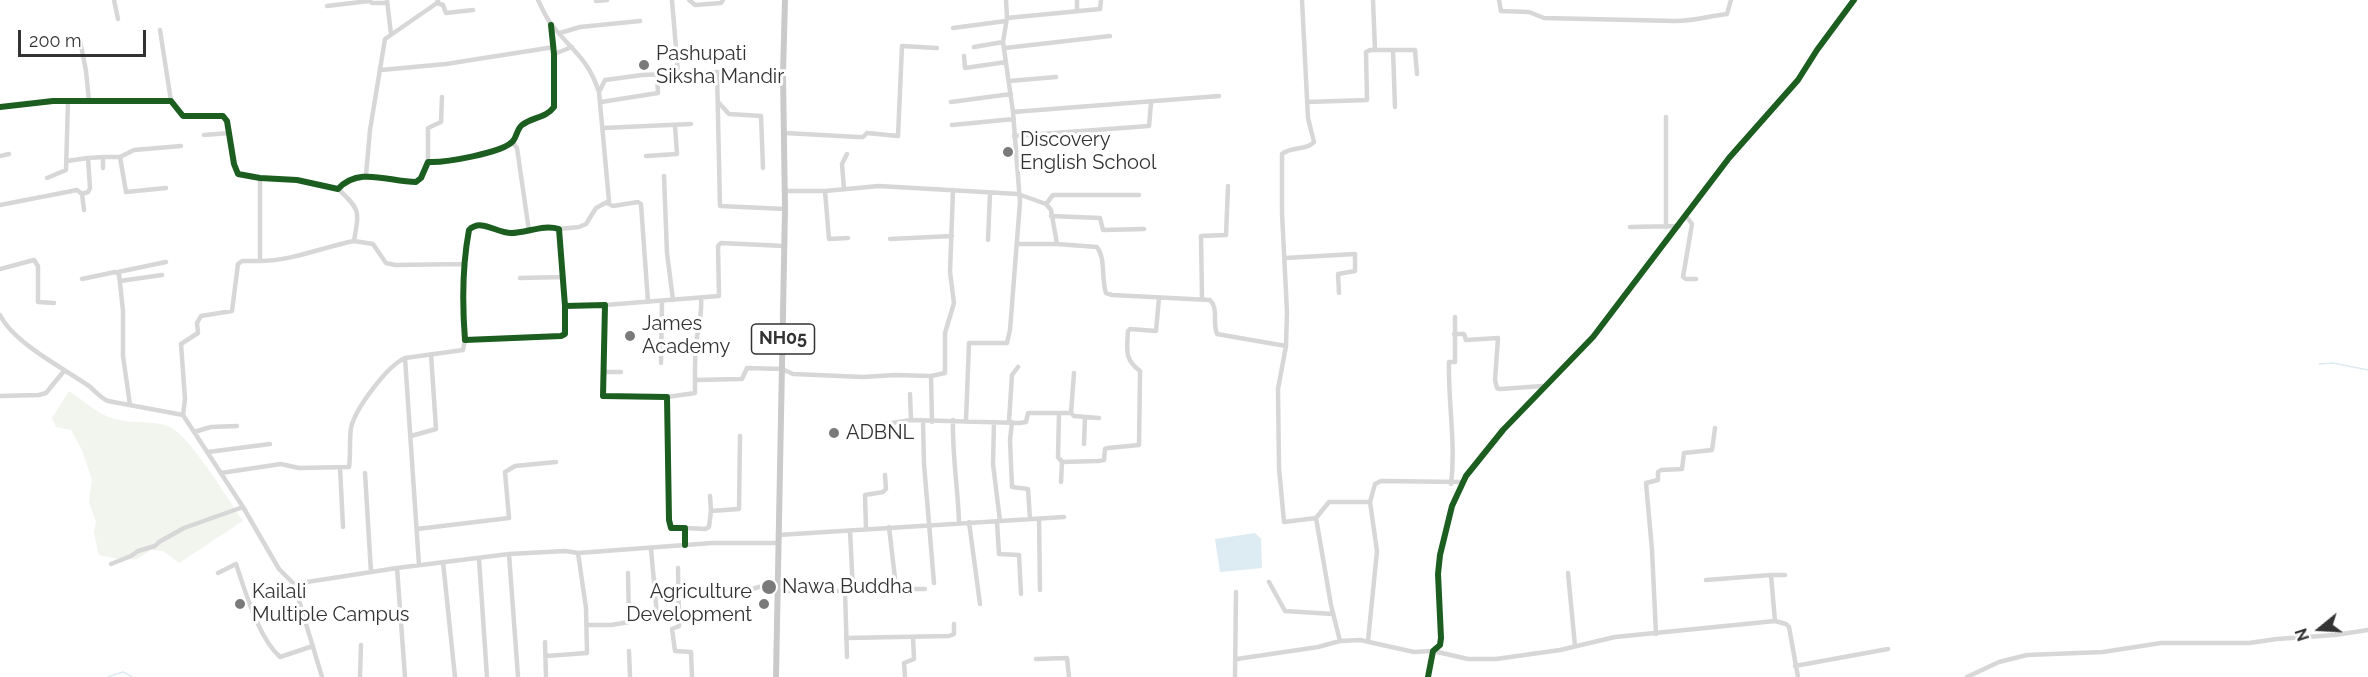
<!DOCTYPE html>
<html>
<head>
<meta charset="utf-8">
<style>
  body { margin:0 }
  #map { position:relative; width:2368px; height:677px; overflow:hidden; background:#fff; font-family:Raleway,sans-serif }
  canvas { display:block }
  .north { position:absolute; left:2290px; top:599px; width:60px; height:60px; -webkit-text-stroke:4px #fff; paint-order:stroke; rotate:252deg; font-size:16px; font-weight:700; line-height:24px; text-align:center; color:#333 }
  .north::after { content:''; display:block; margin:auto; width:21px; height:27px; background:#333; clip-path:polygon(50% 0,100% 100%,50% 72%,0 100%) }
  .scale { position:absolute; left:18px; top:30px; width:128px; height:27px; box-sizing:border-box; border:3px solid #333; border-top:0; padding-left:8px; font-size:18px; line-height:21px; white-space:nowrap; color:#333; -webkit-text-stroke:4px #fff; paint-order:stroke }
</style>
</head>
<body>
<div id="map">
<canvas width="2368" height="677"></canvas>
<div class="north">N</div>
<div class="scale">200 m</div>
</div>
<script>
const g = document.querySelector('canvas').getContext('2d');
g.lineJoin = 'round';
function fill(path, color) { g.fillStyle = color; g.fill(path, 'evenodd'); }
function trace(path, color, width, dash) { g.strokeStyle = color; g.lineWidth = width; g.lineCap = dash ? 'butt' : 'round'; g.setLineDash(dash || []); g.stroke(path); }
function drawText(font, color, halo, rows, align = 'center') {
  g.font = font + ' Raleway,sans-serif'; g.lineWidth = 6; g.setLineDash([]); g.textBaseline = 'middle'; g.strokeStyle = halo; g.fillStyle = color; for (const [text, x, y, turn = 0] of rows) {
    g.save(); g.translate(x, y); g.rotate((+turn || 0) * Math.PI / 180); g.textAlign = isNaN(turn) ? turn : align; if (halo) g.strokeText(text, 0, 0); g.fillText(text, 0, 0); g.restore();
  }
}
fill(new Path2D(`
  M69,391C85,401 96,414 115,419C132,424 154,420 170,427C189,435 230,502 243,521L179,563L163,551L151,550L137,559L122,560L99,555L94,533L96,522L89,502L92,480L82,450L71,430L56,427L52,418Z`), '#f1f5ed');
fill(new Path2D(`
  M1255,533L1261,539L1262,568L1220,572L1215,539Z`), '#ddebf3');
trace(new Path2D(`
  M2319,364L2333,363L2368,370
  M108,677L123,672L132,677`), '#ddebf3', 1.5);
trace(new Path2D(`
  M114,0L118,19
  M369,0L372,3H387
  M387,0L391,34
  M538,0C542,8 546,18 552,25C572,51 588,58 599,92
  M672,0L678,73
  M689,0L695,5L721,3L723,0
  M1006,0L1007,18
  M1077,0V11
  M1302,0L1308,118L1314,142C1306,151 1291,146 1282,154V213L1287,312L1286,346L1278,389L1279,468L1284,522L1316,518L1331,605L1340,641
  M1373,0L1375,50
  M1499,0L1501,11L1529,12L1544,18L1675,21C1693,21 1709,16 1727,14L1731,0
  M596,1L607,0
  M437,3L443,5L446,13L473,10
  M327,6L369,1
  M953,28L1006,21
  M160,30L171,101
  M560,33L580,27L640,21
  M80,40L86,71L89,101
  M974,47L1003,42
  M1005,48L1110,36
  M1393,50L1395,107
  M554,54L572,47
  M964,56L965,68L1006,62
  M381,70L446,64L554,47
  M717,72L720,206L785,209
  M1009,81L1056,77
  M601,102L658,93L657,75
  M951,102L1011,94
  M1307,102L1367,100L1366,52L1370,50H1415L1417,74
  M719,103L729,114L761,116L763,168
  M0,107L53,101H171L183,116H223L227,121L234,164L238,174L260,178L297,180L338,189C359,166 389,182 416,182L421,178L428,162C444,163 503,153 513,141C517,136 517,129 522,125C532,117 546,118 554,107V54L551,25
  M1013,112L1219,96
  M1666,117V227
  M952,125L1014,119
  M603,128L691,124
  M785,133L858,137H863L867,133L898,136L902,46L937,48
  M204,135L230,133
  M1014,136L1149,126L1151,103
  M512,142L517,148L529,231
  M0,156L9,154
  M646,156L677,154L675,126
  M103,157H120L134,150L181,146
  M120,157L126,192L166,188
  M88,158L103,157V168
  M67,161L88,158L90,188L88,192L82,194L84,210
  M428,162V128L441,122L442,97
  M366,175L370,130L385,39L437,3L438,0
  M664,176L667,253L673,300
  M47,178L66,170L68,101
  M844,189L842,164L847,154
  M785,191H825L879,186L1018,194L1046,204L1051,210L1057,244L1097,247C1106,259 1101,278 1106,293L1112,295L1210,300C1219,309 1212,322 1217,334L1286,346
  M825,191L829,239L848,238
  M607,203L613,206L638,202L641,204L648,302
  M1046,204L1053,195H1139
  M0,205L77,190L82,194
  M1051,216L1100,218L1103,230L1144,229
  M1686,216L1692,224L1683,277L1686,279H1696
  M1630,227L1679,226
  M559,229L579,227L586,224L596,208L609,201L599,92L605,80L642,75L717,72L783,74
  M890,239L952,236
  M988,240L990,193
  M354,241L373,244L386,263L395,265L463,264
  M1017,244H1057
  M1285,258L1355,254V271L1338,274L1339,293
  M260,261C292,261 323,247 354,241C359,211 361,210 338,189
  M0,269L34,260L38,266V302L54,303
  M118,272L166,262
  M520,278L563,277
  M82,279L115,272L119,274L123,311V356L130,405
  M120,281L162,275
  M1202,298L1201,236L1226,235L1228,186
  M605,305L719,296L718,246L721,243L784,246
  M565,306L559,229C543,224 527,233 511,233C496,233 481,218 469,230C462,267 462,302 465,340L561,336L565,334V306L605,305L603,396L667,397L669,520L671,528H685V545
  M0,315C13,342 61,367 86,384C94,389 99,397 108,401L183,415L243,507L279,569L294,584L322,677
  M1454,334H1464L1466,340L1498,338L1495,380L1497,388L1500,389L1543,386
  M661,363L662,301
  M605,372H621
  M931,376L945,373V333L954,303L950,272L953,190
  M695,380L742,379L747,368L782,369L793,374L863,377L895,375L931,376L932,422
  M910,394L911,420L1020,423L1026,422L1028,413H1071L1074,416L1099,418
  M0,396L39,395L46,393L64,371
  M667,397L695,393C695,372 694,351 698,331C700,319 702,311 701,298
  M1059,413L1058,457L1062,462L1098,461L1104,460L1105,449L1108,448L1139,445L1140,375V371C1124,359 1127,350 1128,331L1130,329L1156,331L1159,298
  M1071,413L1074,373
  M183,415L185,399L181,344L198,333L197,323L201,316L232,311L238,264L242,261H260V178
  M953,420C952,455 958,488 959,522
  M966,420L969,343H1007L1010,330L1020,202L1013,112L1003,42L1007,18L1100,9L1101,0
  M1009,421L1012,375L1018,367
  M923,422L924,464L934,583
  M994,422L993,464L1000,521
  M1012,422L1010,440L1012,487L1028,489L1030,519
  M886,424L911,420
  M194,432L211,427L237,426
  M411,436L436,429L431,354
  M1084,444L1085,417
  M208,452L270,444
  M340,467L343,527
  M221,473L281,464L299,468L349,467C351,454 349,441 351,428C355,409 387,366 405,358
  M365,473L371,572
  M1061,482L1062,462
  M1451,484C1456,443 1448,403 1449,362H1455V317
  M711,511L739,509L740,436
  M1316,518L1329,502H1370L1375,484L1381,481L1462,482
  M1039,519L1040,590
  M969,522L980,604
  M997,522L999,554L1019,555L1021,594
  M889,527L896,587L899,589H925
  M685,528L705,529L709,527L711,511L710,496
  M417,529L509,518L505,472L515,466L556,462
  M866,529L865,495L883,492L886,489L885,475
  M778,535L1064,517
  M651,549L657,615
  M509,554L518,677
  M479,559L487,677
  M443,562L455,677
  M111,564L131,556L138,551L155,546L159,542L184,528L243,507
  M419,565L405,358L463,350L465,340
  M397,568L405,677
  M678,568L679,622V626L672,629L675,651L691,652L692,677
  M218,573L236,564C246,593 258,637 280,657L313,646
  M1568,573L1575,646
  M1771,575H1785
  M1706,580L1771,575L1775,621
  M1269,582L1285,611L1333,614
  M294,584L397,568L509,554L565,551L578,553L712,543H777
  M778,591H845L847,657
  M845,591L853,590L850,531
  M699,595L742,592L759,587L777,585
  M587,625H611L629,622L628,573
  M1656,634L1652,550L1646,483L1658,480V472L1661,470L1682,469L1684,453L1712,450L1715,428
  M846,638L949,636L954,634V624
  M1368,641L1377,551L1370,502
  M545,642L546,677
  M629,651L630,677
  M546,656L587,653L586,608L578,553
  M1036,659L1067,658L1069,677
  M1237,659L1318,647L1340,641L1360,640L1414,652L1433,651L1468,659H1496L1560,650L1615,637L1775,621L1786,624L1789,627L1798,677
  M1795,666L1888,649
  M360,677L361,645
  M905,677L904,663L914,659L913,638
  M1235,677L1236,592
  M1428,677L1433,651L1440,645L1441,638L1438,574L1440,555L1452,506L1466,476L1503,430L1593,337L1729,158L1798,80L1817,50L1854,0
  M1967,677L1999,662L2027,655L2103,652L2161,643H2249L2277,639L2335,635L2368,630`), '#d7d7d7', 4.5);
trace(new Path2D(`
  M776,677L785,209L783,74L785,0`), '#cacaca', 6);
trace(new Path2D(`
  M0,107L53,101H171L183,116H223L227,121L234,164L238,174L260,178L297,180L338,189C359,166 389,182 416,182L421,178L428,162C444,163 503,153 513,141C517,136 517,129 522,125C532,117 546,118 554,107V54L551,25
  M565,306L559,229C543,224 527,233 511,233C496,233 481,218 469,230C462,267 462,302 465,340L561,336L565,334V306L605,305L603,396L667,397L669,520L671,528H685V545
  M1428,677L1433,651L1440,645L1441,638L1438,574L1440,555L1452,506L1466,476L1503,430L1593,337L1729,158L1798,80L1817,50L1854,0`), '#1b5e20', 6);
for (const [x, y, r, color] of [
  [644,65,6,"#7a7a7a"],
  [1008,152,6,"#7a7a7a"],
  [630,336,6,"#7a7a7a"],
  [834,433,6,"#7a7a7a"],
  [769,587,8,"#7a7a7a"],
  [240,604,6,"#7a7a7a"],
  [764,604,6,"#7a7a7a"]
]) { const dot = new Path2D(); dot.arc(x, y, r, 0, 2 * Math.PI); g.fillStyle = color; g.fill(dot); trace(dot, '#fff', 2); }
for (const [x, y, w] of [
  [783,339,63]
]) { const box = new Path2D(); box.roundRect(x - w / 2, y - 15, w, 30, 4.5); g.fillStyle = '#fff'; g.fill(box); trace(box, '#333', 1.5); }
drawText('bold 18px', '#333', null, [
  ["NH05",783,339]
]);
drawText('20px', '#333', '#fff', [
  ["Pashupati",656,54],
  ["Siksha Mandir",656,77],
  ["Discovery",1020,140],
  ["English School",1020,163],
  ["James",642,324],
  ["Academy",642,347],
  ["ADBNL",846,433],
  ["Nawa Buddha",782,587],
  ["Kailali",252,592],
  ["Multiple Campus",252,615],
  ["Agriculture",752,592,"right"],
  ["Development",752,615,"right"]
], 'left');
</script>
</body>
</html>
